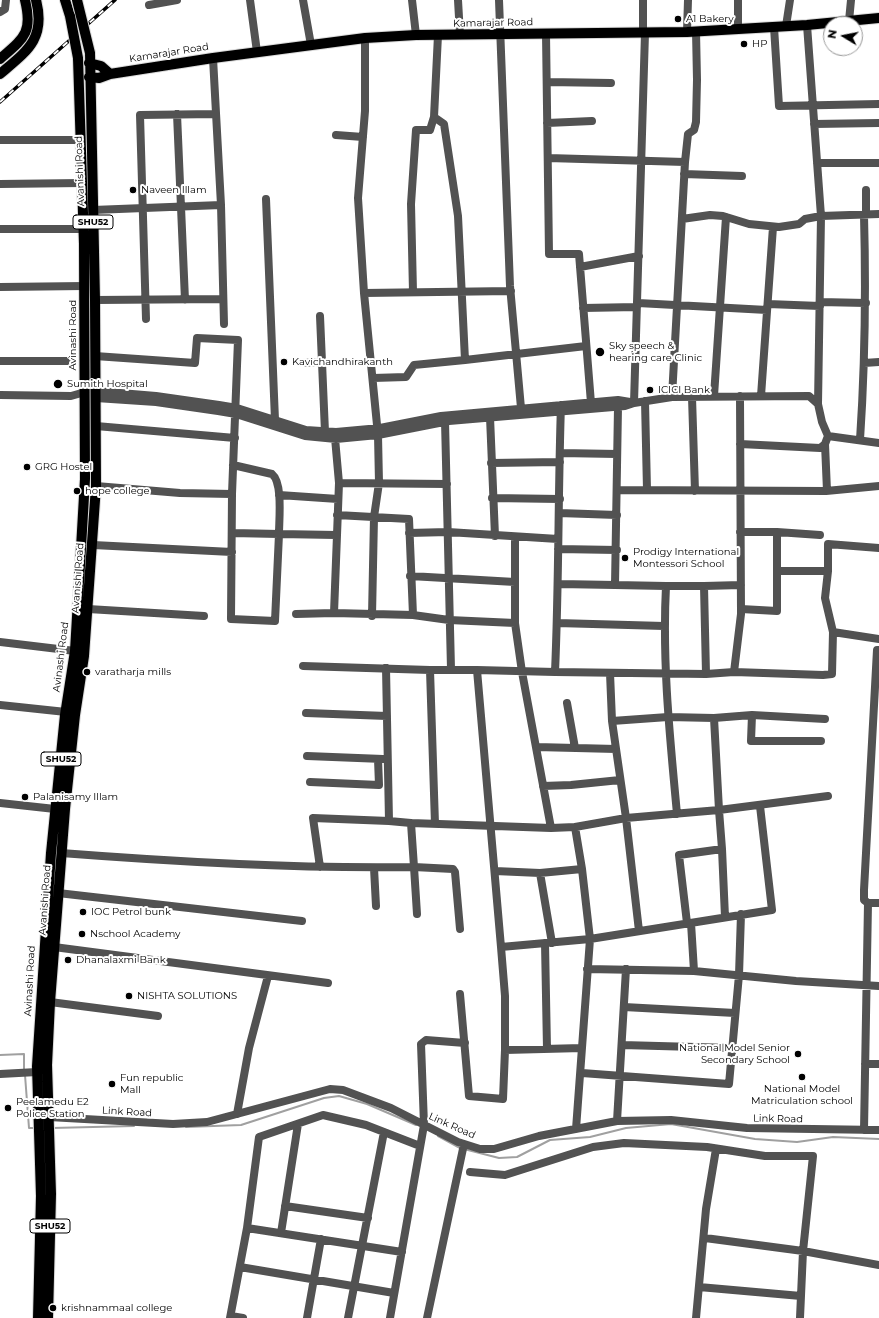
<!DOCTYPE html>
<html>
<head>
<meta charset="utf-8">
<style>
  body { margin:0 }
  #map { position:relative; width:879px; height:1318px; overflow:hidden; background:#fff; font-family:Montserrat,sans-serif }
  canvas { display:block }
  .north { position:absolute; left:823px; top:16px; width:40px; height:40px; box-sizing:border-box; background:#fff; border:1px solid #999; border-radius:50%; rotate:280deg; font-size:11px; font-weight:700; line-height:16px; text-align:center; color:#000 }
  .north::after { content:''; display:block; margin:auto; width:14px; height:18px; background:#000; clip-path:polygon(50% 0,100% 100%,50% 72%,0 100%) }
</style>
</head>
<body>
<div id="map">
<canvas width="879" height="1318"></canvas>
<div class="north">N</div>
</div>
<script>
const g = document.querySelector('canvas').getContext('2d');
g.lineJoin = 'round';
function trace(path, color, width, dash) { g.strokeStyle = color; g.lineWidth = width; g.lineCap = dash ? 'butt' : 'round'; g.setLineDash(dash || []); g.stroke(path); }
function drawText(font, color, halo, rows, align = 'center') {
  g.font = font + ' Montserrat,sans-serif'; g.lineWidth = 4; g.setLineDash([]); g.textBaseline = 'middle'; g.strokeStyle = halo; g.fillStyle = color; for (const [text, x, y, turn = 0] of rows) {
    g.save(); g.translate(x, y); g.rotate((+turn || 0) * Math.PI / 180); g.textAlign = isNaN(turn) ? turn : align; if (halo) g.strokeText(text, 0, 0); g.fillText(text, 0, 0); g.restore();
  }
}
trace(new Path2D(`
  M0,1055L24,1054V1071
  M25,1075L29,1128H36
  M186,1127L241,1125L324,1098L339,1096L367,1104L416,1125
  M52,1128L134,1126
  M438,1136L460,1148
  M464,1149L499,1158L517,1157L550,1140L590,1137L626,1128L671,1124L755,1139L797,1142L833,1137L879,1139`), '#a0a0a0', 2);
const major = new Path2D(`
  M65,0L70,16
  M0,59C24,38 33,33 25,0
  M89,63L101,66L110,74
  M0,74C27,51 46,39 36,0
  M89,77L99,78L110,74L213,58L365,38L416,35L687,32L807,25L879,18
  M38,1318L41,1196L37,1066L51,853L65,715L75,651L85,479L84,244L78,58
  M48,1318L51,1194L47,1065L50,1002L65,809L75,715L84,656L96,486L95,300L90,53`);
trace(major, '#dbdbdb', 12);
trace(new Path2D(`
  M250,0L257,52
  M303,0L311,45
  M412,0L416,35
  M458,0L460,35
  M499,0L510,286L521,408
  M149,5L177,0
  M0,12L5,9L6,0
  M849,21L851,0
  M807,25L821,216L818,404
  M786,26L790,0
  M774,27L779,106L879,104
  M738,29V0
  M687,32L688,0
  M643,33V0
  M546,34L549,254H579L591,403
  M438,35L434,117L444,124L458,216L465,360L586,346
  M365,38V111L358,198L364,293L378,435L379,483L374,517L372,616
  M213,58L221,205L224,324
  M547,82L611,83
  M177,114L185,300
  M547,123L592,121
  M814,124L879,123
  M336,135L363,137
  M0,140H81
  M548,158L685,162L672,397
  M685,162L688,134L694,130L696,122L697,80L696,31
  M817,163H879
  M684,174L742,176
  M0,184L82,183
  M266,199L275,420
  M93,210L221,205
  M866,215V190
  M682,219L710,215L723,216L749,224L779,227L799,224L805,219L821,216L879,214
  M0,229H84
  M580,267L639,256
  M0,287L85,286
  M413,292L411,204L416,130H430L434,117
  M364,293L511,291
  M95,300L223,299
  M820,302L866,303
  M638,303L767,310
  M768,304L820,306
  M583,308L637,307
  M320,316L325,432
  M146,319L140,115L216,114
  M95,356L195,363L197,338L238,340L232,494L231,619L275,621L279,534L336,535
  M0,361H72
  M302,363L322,362
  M864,363L879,362
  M373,378L406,377L414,365L465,360
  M96,391L156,396L219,405L237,408L306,430L336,432L380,428L441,416L618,400L630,402
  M0,395L71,396L85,392
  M714,396L726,217
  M761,396L773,227
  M692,397L695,491
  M96,398L156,402L218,411L236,414L305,436L336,439L378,435L449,421L625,406L634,403L672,397L809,396L818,404L822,422L828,436L879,443
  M645,401L647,490
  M634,403L645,33
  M561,405C558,494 559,583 555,672L477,670L501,947L590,939L772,910L760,806
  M490,417L495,536
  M445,421L451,669
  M96,426L235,438
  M335,438L339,483L334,613L413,615L449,620L515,623
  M860,440C865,365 866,290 864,215
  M740,444L820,448L825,444L828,436
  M825,444L827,491
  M560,453L617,454
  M491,463L560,462
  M339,483L447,484
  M96,486L180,493L232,494
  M617,490L826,491L879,486
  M279,495L338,499
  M492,498L560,499
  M559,513L617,515
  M337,515L409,519L413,615
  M740,532H777
  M232,533L279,534C279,519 283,483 272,474L233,465
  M409,533L448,532L558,539
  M515,537V623L522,672L551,828
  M93,545L232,552
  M558,549L617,550
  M777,571H828V544L879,548
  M828,571L825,598L833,632L879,639
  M410,576L515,582
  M559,584L615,585L618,407
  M615,585L666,586C662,663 670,738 677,814
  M666,586H704L706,674
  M704,586L741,585
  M88,609L204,616
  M741,609L777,611V532L820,535
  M296,614L334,613
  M557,623L664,626
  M0,642L75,651
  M303,666L430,670
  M555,672L706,674L734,672L741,614L740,396
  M734,672L823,675L832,674L833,632
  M610,673L612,721
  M567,703L575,748
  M0,705L66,712
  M306,713L387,716
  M752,715L751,741H821
  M536,747L616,749
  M307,756L383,759
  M310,782L379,785L378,759
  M543,786L571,785L620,780
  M0,803L55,809
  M389,821L411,823
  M435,824L430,670H477
  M575,827L626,818L719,810L714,718L752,715L825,719
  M722,849L725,917
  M61,853C178,862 296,869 414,867L411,823L551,828L575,827L582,869L590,939L576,1129
  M320,867L313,818L389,821L386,668
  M374,868L376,906
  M495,871L540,873L552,943
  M540,873L582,869
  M58,893L302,921
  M868,903H879
  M417,914L414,867L453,869L455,872L460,929
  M687,923L679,855L722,849L719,810L828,796
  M691,923L694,971
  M639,931L626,818L612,721L668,717L714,718
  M545,943L547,1049
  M54,947L328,983
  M501,947L505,996V1050L582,1048
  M587,969L694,971L796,981L879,986
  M460,994L469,1096L503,1099L505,1050
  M50,1002L158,1016
  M624,1007L735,1013
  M622,1045L732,1048
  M865,1064H879
  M582,1073L729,1084L739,975L741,914
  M0,1074L37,1072
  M237,1114L249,1048L268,976
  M49,1117L173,1124L207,1122L330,1089L343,1090L391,1108L458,1142L480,1149H494L539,1136L617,1121L671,1120L747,1128L879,1130
  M617,1121L626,969
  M864,1130L868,903L864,900V890L877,650H879
  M470,1172L505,1175L593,1147L624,1143L707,1147L765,1156H813L803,1251L800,1318
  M285,1206L368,1218
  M281,1233L298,1124
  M705,1238L803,1251L879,1265
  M402,1252L247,1228L259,1137L323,1115L366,1125L420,1146
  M240,1267L394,1293
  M699,1287L801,1296
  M231,1316L243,1318
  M230,1318L247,1228
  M307,1318L321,1239
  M348,1318L384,1132
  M390,1318L424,1125L421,1044L426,1040L465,1043
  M427,1318L464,1144
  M696,1318L706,1209L716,1149`), '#525252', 8);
trace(major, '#000', 10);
const rail = new Path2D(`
  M0,102L115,0`);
trace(rail, '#000', 3.5);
trace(rail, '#fff', 2, [6]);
const majorBridge = new Path2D(`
  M77,0L90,53
  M70,16L78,58`);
trace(majorBridge, '#dbdbdb', 12, []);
trace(majorBridge, '#000', 10);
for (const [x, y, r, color] of [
  [678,19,4,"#000"],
  [744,44,4,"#000"],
  [133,190,4,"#000"],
  [600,352,5,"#000"],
  [284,362,4,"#000"],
  [58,384,5,"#000"],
  [650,390,4,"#000"],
  [27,467,4,"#000"],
  [77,491,4,"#000"],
  [625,558,4,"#000"],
  [87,672,4,"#000"],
  [25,797,4,"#000"],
  [83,912,4,"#000"],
  [82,934,4,"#000"],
  [68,960,4,"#000"],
  [129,996,4,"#000"],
  [798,1054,4,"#000"],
  [802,1077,4,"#000"],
  [112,1084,4,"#000"],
  [8,1108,4,"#000"],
  [53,1308,4,"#000"]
]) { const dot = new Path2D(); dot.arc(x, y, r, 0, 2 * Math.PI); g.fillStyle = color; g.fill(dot); trace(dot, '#fff', 1.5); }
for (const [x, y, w] of [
  [93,222,40],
  [61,759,40],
  [50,1226,40]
]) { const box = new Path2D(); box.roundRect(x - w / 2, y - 7, w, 14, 3); g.fillStyle = '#fff'; g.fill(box); trace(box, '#000', 1); }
drawText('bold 9px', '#000', null, [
  ["SHU52",93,222],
  ["SHU52",61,759],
  ["SHU52",50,1226]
]);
drawText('10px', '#000', '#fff', [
  ["A1 Bakery",686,19],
  ["HP",752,44],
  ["Naveen Illam",141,190],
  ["Sky speech &",609,346],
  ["hearing care Clinic",609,358],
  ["Kavichandhirakanth",292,362],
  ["Sumith Hospital",67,384],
  ["ICICI Bank",658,390],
  ["GRG Hostel",35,467],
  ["hope college",85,491],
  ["Prodigy International",633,552],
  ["Montessori School",633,564],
  ["varatharja mills",95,672],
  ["Palanisamy Illam",33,797],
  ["IOC Petrol bunk",91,912],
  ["Nschool Academy",90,934],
  ["Dhanalaxmi Bank",76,960],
  ["NISHTA SOLUTIONS",137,996],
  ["National Model Senior",790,1048,"right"],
  ["Secondary School",790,1060,"right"],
  ["Fun republic",120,1078],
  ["Mall",120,1090],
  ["National Model",802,1089,"center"],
  ["Matriculation school",802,1101,"center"],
  ["Peelamedu E2",16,1102],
  ["Police Station",16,1114],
  ["krishnammaal college",61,1308]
], 'left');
drawText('10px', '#000', '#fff', [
  ["Kamarajar Road",493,23,-1],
  ["Kamarajar Road",169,53,-9],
  ["Avanishi Road",80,171,-92],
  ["Avinashi Road",73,335,-90],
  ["Avanishi Road",78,578,-86],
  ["Avinashi Road",61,657,-83],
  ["Avanishi Road",45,900,-86],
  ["Avinashi Road",30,981,-87],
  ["Link Road",127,1112,3],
  ["Link Road",778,1119,1],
  ["Link Road",452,1126,24]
]);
</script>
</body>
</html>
